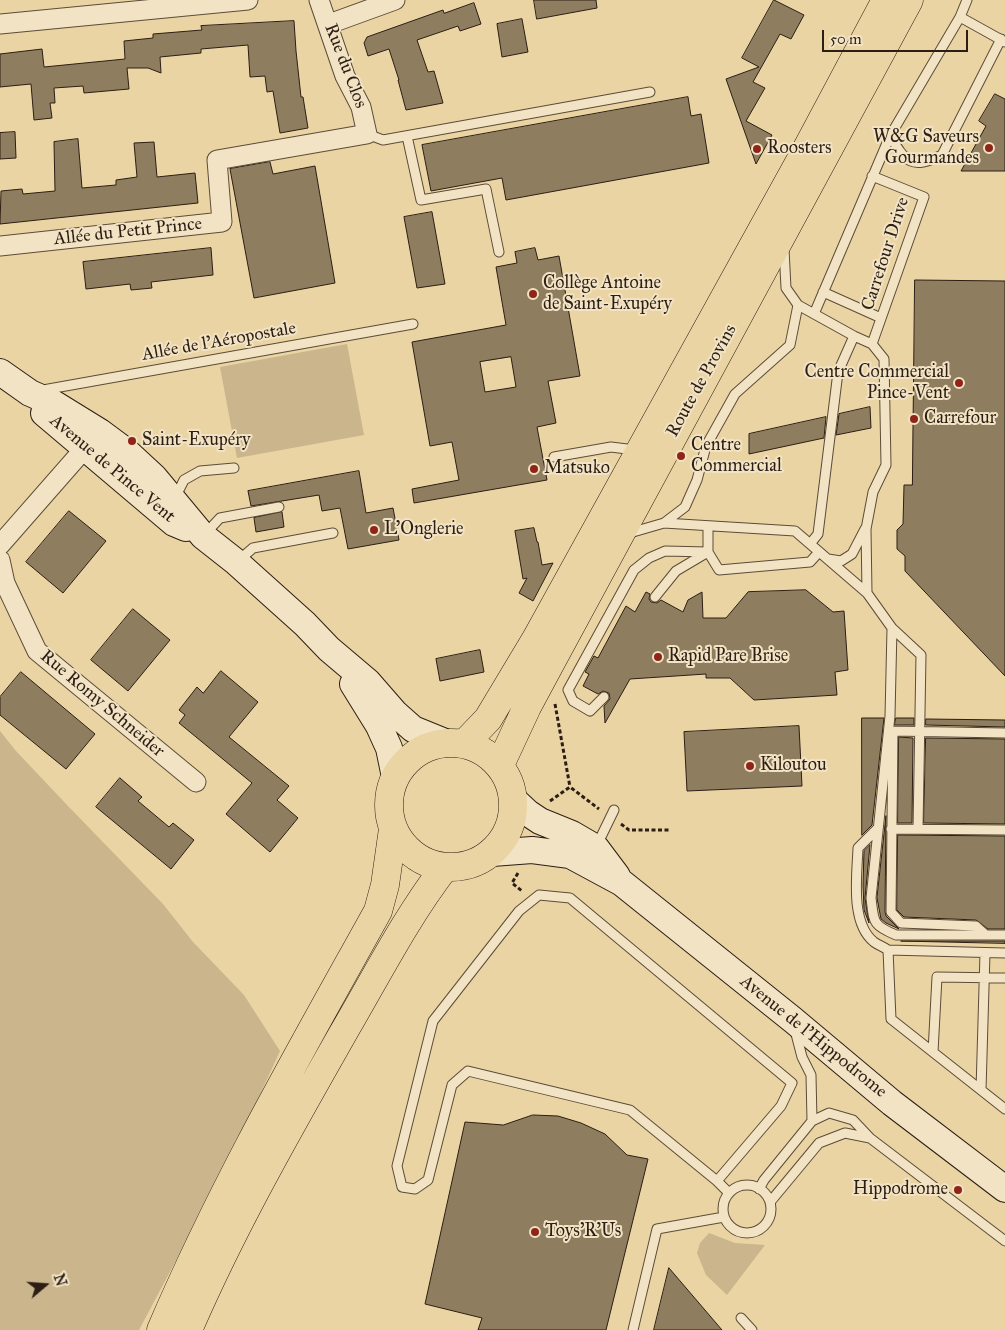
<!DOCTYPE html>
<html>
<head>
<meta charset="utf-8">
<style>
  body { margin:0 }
  #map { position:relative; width:1005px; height:1330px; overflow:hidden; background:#ead4a4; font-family:"IM FELL Great Primer",serif }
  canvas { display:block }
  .north { position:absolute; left:20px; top:1260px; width:50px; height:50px; -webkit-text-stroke:4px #f1e3c4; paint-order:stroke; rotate:72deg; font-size:14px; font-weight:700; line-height:20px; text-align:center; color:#2c1e14 }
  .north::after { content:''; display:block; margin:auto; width:18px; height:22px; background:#2c1e14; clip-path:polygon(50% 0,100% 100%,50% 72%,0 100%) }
  .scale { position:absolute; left:822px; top:30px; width:146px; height:22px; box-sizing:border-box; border:2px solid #2c1e14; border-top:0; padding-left:6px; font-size:15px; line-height:18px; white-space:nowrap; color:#2c1e14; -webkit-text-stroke:4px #f1e3c4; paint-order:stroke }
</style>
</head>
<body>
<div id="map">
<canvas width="1005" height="1330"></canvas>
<div class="north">N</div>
<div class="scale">50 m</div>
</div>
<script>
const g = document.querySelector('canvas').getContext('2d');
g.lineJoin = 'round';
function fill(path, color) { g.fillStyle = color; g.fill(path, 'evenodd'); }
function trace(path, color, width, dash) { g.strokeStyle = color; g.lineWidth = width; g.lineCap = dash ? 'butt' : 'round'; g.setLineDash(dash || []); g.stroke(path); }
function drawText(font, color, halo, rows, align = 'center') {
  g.font = font + ' "IM FELL Great Primer",serif'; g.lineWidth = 4; g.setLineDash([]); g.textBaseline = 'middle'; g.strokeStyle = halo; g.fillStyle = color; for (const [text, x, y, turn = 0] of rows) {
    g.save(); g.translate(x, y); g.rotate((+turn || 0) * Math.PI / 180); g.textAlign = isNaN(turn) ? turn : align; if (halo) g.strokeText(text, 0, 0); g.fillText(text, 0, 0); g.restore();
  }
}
fill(new Path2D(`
  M347,344L364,435L237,458L220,367Z
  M0,731L16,751L68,806L163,904L193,942L244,995L280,1051L233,1153L139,1330H0Z
  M709,1233L735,1243L765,1245L727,1295L706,1275L697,1253L700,1243Z`), '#cab58c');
const building = new Path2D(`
  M534,0H596L597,8L537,19Z
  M774,0L804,15L791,39L780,34L753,82L765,88L746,121L772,135L756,164L726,79L759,67L742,58Z
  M474,3L481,24L460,31L458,26L417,40L428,72L434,71L443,103L406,110L398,80H399L389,49L368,56L364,43L367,37L443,10L444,13Z
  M522,19L528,52L502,57L497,24Z
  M294,21L296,51L301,97H303L308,128L280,133L273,91L267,92L265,76L250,77L248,45L201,49V53L160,57L161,73L148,68H127L129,89L84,93L83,86L54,88L55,103H50L52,118L34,120L31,84L0,87V54L42,49L44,67L125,59L124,41L153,38V34L202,30L201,26Z
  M995,94L1005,99V171H961L986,126L979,121Z
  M688,97L691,116L701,114L709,163L506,200L502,178L431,191L422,145Z
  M15,132L16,158L0,159V133Z
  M78,139L82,188L116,185V180L137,177L134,143L154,142L157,177L195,173L198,203L0,224L1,191L22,189L23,194L55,191L54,142Z
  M270,162L273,174L315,166L335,283L254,298L230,169Z
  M432,212L445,284L417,288L404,217Z
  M211,248L213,275L151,282L152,288L131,290L130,284L86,289L83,262Z
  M535,248L538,260L559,256L580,376L548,381L556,423L537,427L547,480L414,503L412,489L459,480L452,442L430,446L412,342L506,325L496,267L517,263L515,252ZM511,357L516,387L485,392L480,362Z
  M915,280L1005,281V676L905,571V556L897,549V530L903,524L904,485H912Z
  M870,407L871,428L836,435L839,414Z
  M826,417L824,438L749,454V434Z
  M359,471L366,513L393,508L399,540L348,549L340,508L322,511L319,495L251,506L248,491Z
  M69,511L106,541L63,593L26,562Z
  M282,512L284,527L256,532L254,518Z
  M534,528L537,542H538L542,565L553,563L533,601L519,593L527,578L523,579L515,531Z
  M806,590L833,612L844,611L848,670L835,672L837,695L754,700L730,678H706V674L630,679L605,723L604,706L610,699L609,693L603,691L598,694L583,686L589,674L585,672L594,656L598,658L626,606L635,612L646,592L650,594L649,599L651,602L657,603L661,600L683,612L688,600L702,592L703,618H726L748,592Z
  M133,609L170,640L128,691L91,660Z
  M480,650L484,672L440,681L436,659Z
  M221,671L258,702L229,737L289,786L277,800L298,818L270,852L226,814L252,783L179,723L185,715L179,710L197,687L203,693Z
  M21,672L95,734L66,769L0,715V697Z
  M862,718H884L872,825L862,835Z
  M896,718H914V725H895Z
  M926,719L1005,720V727L926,725Z
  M799,726L802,786L687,791L684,732Z
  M899,737L913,738L912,823H898Z
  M926,738L1005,739V824L924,823Z
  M120,778L142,797L138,801L169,827L173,823L194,840L171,869L96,807Z
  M886,816L885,912L886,916L899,929L886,923L881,919L877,898Z
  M898,835L1005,836V929H988L976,920L904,917L897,910Z
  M870,845L865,898L869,923L864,910L863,885L864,851Z
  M901,941H1005V943Z
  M533,1115L558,1116L581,1123L605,1134L627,1155L648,1159L606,1330H478L482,1318L425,1304L465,1122L503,1125Z
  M669,1268L722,1330H654Z`);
fill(building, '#8f7d5f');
trace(building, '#2c1e14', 1);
const lane = new Path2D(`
  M967,0L960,17L1005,42
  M367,134L383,140L650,92
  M407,136L421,200L486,189L499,252
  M890,136C906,162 911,170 942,155L1001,39
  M784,249L786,288L798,305L854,336L872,344L884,359L886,465L873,492L866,529L867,593
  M823,292L881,318
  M814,314L890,136L960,17
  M872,344L924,197L872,176
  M43,390L413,324
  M554,457L611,447L635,450
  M175,498L184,480L200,471L234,468
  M664,523L685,507L697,480L706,446L735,394L790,345L798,305
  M708,526V552L719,570L810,562L819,552
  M205,534L220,518L279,507
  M628,535L633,532L664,523L795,531L867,593L892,628L890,716L871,898C874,922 872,925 896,935H1005
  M810,544L818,534L838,372L854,336
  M828,559L841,561L852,554L865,529
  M238,561L253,548L333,533
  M892,628L921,655L918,829
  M604,697L590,711L573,701L568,690L634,570L649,558L665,551L708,552L676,571L655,597
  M878,828L858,848C857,875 850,923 874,942C878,945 884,947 888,950L1005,953
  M891,829L1005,830
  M597,845L614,810
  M986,935L976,926L901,923L891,912L893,731L1005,733
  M888,950L891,1019L1005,1109
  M933,1052L937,977L1005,978
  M981,1090L985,953
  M812,1121L829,1113L853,1120L870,1138L1005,1241
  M717,1181L781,1106L792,1083L570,898L539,895L519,911L433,1021L397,1166L402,1187L415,1189L428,1180L452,1085L468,1071L630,1110L717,1181L729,1193
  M723 1209a24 24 0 1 1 48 0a24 24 0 1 1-48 0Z
  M759,1189L764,1180L812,1121L811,1075L802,1057L795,1030
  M770,1202L819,1143L845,1133L870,1138
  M741,1318L752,1330
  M633,1330L657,1229L724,1217`);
const street = new Path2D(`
  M0,24L248,0
  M329,24L395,0
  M0,246L222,222L217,160L367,134L361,107L345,76L319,0
  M0,545L85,448
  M0,560L5,583L37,651L196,782`);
const secondary = new Path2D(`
  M0,372L30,393L53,403L100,432L127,452L154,477L203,536L236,562L305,624L329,649L368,682L395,713L413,729L445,742
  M44,413L174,523L186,528
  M353,684L379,726L389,748L395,777
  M514,800L528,813L540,821L572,834L596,848L617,876
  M492,853L532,850L570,855L622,883L793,1020L892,1103L1005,1189`);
const primary = new Path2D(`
  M389 805a62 62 0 1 1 124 0a62 62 0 1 1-124 0Z
  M465,743L488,719L536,639L805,152L886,0
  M500,765L527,707L549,666L909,0
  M161,1330C223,1185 302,1048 378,911L385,885L393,829
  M188,1330C232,1228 287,1132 342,1035C375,979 405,919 445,867`);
trace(lane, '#5c4c38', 11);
trace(street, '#5c4c38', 21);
trace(secondary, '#2c1e14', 28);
trace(primary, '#2c1e14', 29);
trace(new Path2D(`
  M555,704L570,787
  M550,801L570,787L599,809
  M621,824L629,830H671
  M518,873L512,883L522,891`), '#2c1e14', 3, [4, 2.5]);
trace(lane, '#f1e3c4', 9);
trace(street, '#f1e3c4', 19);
trace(secondary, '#f1e3c4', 26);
trace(primary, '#ead4a4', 28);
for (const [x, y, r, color] of [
  [989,148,5,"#8f2418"],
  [757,149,5,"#8f2418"],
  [533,294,5,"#8f2418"],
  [959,383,5,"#8f2418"],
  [914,419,5,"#8f2418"],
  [132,441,5,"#8f2418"],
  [681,456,5,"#8f2418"],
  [534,469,5,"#8f2418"],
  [374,530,5,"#8f2418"],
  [658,657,5,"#8f2418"],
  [750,766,5,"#8f2418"],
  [958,1190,5,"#8f2418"],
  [535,1232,5,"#8f2418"]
]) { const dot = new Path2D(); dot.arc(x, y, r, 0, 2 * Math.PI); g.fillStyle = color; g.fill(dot); trace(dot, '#f1e3c4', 2); }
drawText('18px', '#2c1e14', '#f1e3c4', [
  ["Rue du Clos",345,66,69],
  ["Allée du Petit Prince",128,232,-6],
  ["Carrefour Drive",886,254,-72],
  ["Allée de l'Aéropostale",219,342,-10],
  ["Route de Provins",702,381,-61],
  ["Avenue de Pince Vent",112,469,40],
  ["Rue Romy Schneider",102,704,40],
  ["Avenue de l'Hippodrome",813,1037,39]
]);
drawText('18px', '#2c1e14', '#f1e3c4', [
  ["W&G Saveurs",979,138,"right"],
  ["Gourmandes",979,159,"right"],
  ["Roosters",767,149],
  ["Collège Antoine",543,284],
  ["de Saint-Exupéry",543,305],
  ["Centre Commercial",949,373,"right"],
  ["Pince-Vent",949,394,"right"],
  ["Carrefour",924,419],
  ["Saint-Exupéry",142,441],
  ["Centre",691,446],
  ["Commercial",691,467],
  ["Matsuko",544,469],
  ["L'Onglerie",384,530],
  ["Rapid Pare Brise",668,657],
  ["Kiloutou",760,766],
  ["Hippodrome",948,1190,"right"],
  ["Toys'R'Us",545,1232]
], 'left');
</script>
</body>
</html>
